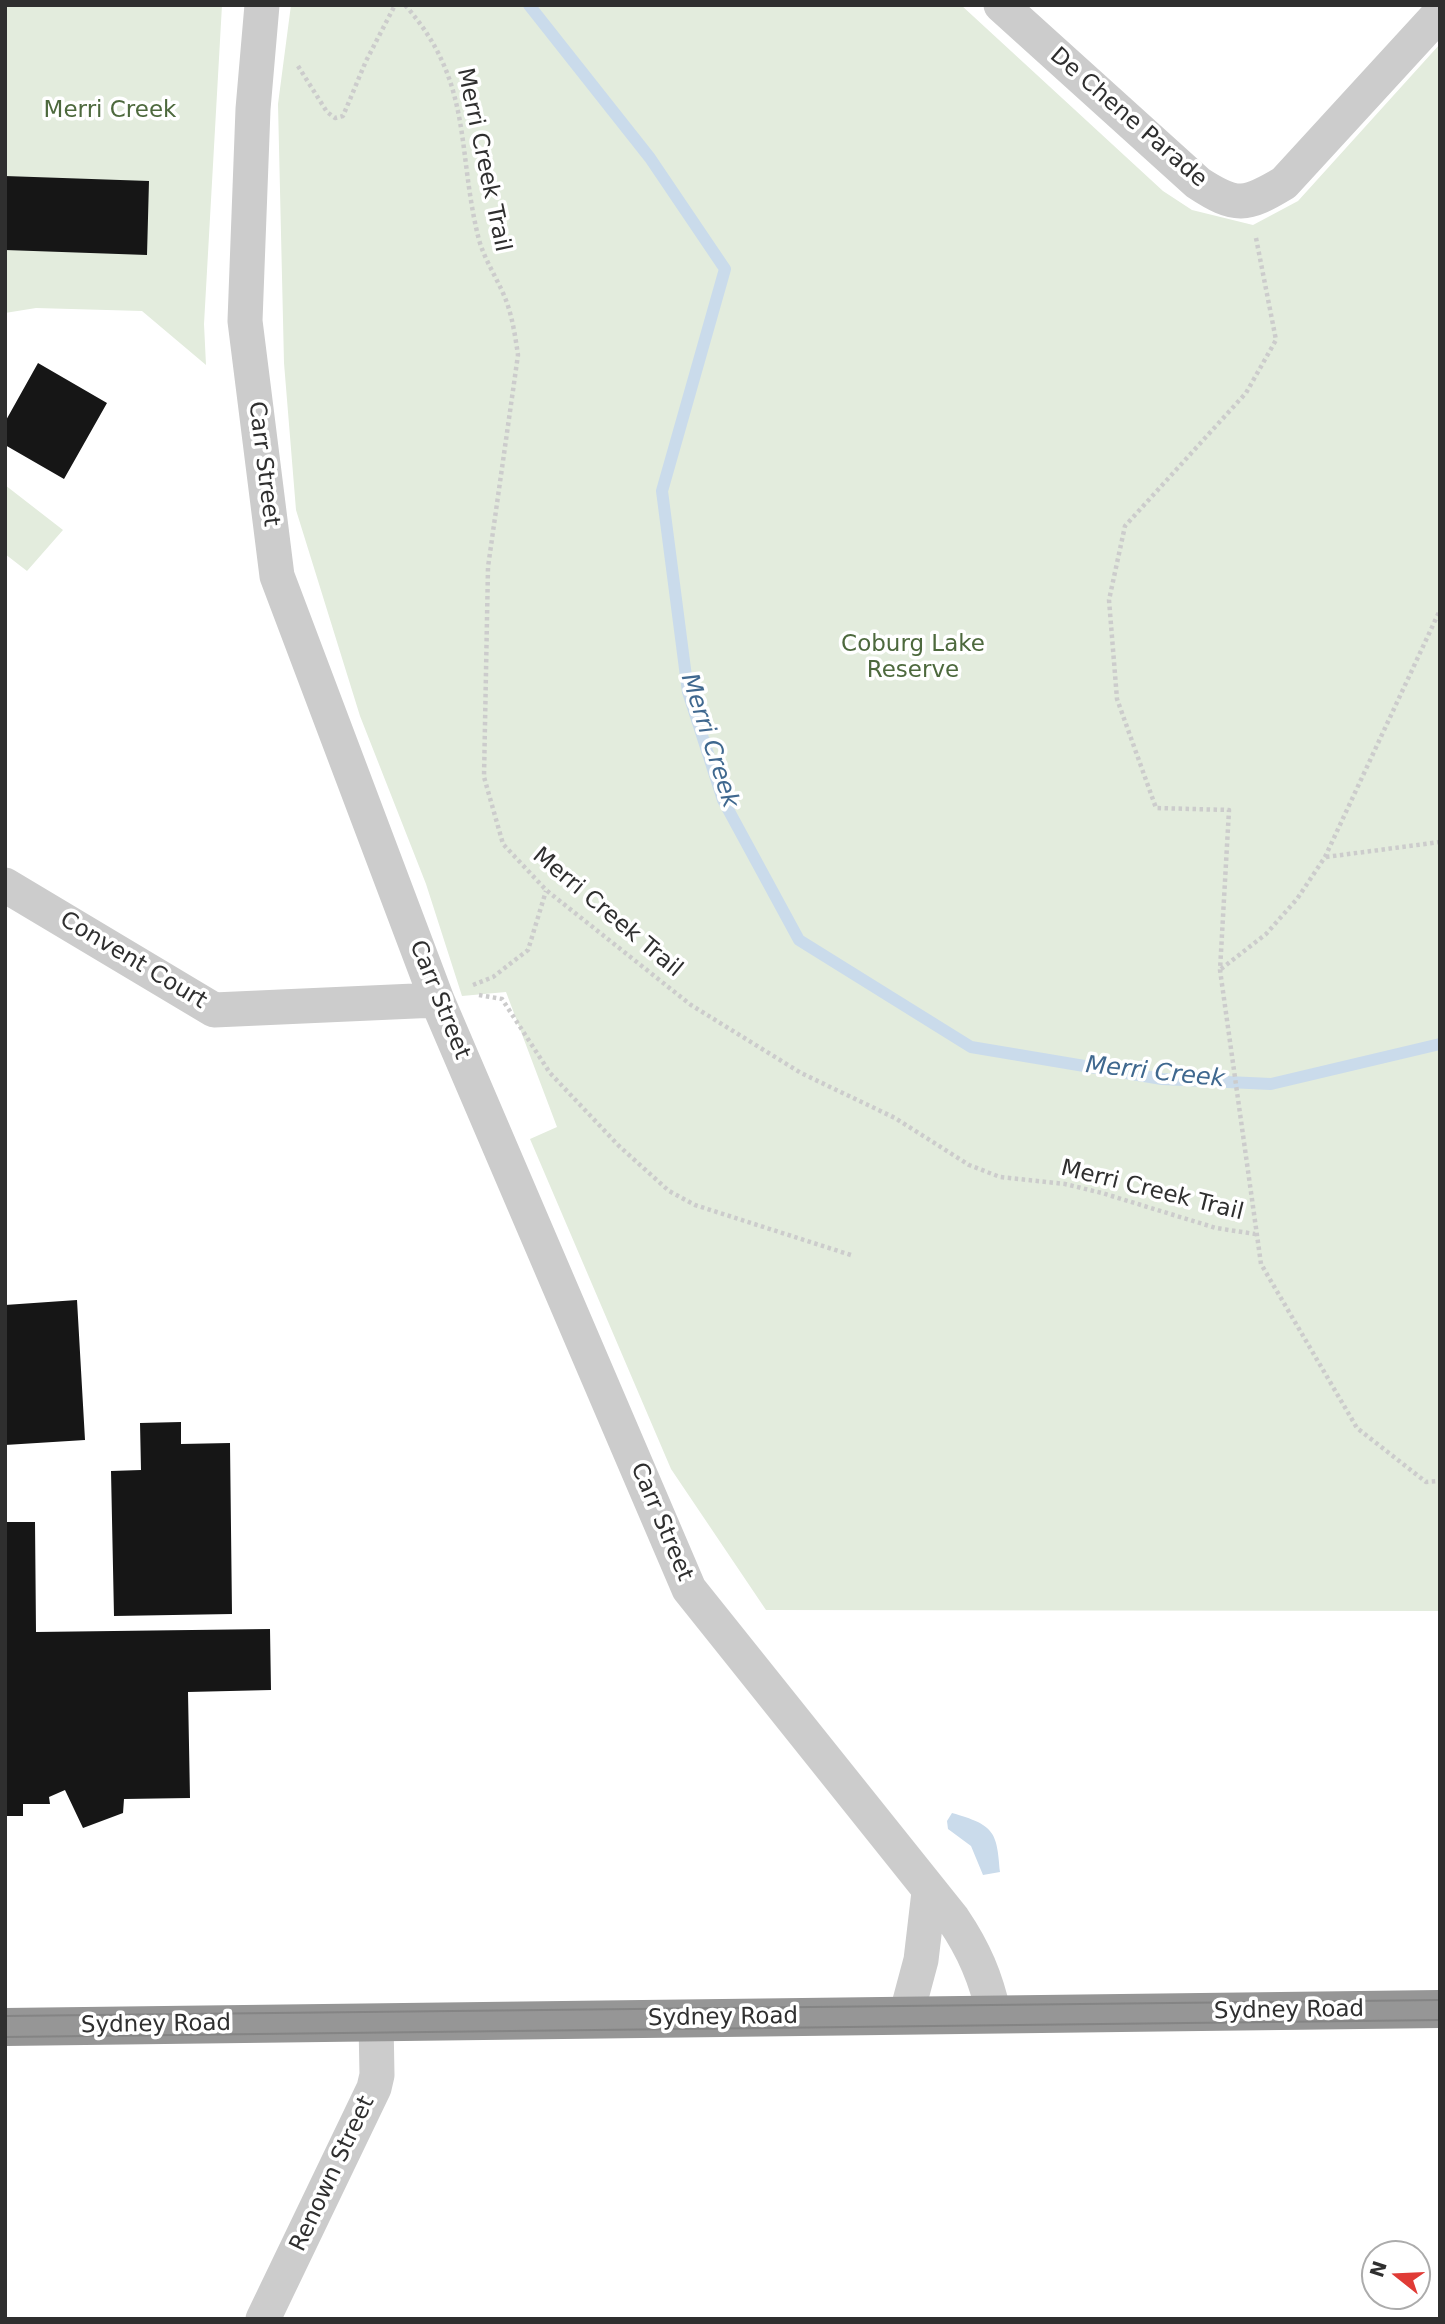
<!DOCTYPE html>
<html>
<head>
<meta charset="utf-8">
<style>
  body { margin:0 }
  #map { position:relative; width:1445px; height:2324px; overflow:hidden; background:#fff; font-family:"DejaVu Sans",sans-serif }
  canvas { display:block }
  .frame { position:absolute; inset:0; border:7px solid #2f2f2f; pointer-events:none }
  .north { position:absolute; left:1361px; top:2240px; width:70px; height:70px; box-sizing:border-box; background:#fff; border:2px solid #acacac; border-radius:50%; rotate:288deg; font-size:19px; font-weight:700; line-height:28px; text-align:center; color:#2f2f2f }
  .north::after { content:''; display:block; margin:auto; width:24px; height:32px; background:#e03b36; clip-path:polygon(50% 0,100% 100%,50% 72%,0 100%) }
</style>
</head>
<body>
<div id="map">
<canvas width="1445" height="2324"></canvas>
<div class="frame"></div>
<div class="north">N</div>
</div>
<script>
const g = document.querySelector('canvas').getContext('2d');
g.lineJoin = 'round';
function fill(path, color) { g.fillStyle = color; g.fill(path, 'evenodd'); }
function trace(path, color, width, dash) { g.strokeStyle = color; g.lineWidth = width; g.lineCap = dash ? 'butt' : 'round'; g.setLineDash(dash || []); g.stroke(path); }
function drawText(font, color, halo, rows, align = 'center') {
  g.font = font + ' "DejaVu Sans",sans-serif'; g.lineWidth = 7; g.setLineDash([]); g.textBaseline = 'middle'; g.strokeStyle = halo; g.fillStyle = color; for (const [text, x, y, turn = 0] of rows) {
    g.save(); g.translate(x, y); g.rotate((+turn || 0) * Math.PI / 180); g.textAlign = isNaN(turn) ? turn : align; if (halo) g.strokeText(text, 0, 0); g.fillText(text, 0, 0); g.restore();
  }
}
fill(new Path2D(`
  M5,5H222L204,324L206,365L142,311L36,308L5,313Z
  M291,5H961L1163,191L1192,210L1253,225L1298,201L1440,44V1611L766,1610L671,1469L530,1139L557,1127L506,992L462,996L426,884L360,716L296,510L284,363L278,104Z
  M5,485L63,530L27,571L5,554Z`), '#e3ecdd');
fill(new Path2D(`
  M952,1813C994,1825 997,1831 1000,1872L983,1875L971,1846L948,1829L947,1821Z`), '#cadbeb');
trace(new Path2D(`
  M529,5L650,158L725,269L662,491L688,692L723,800L799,940L971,1047L1162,1079L1271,1084L1440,1044`), '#cadbeb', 12);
fill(new Path2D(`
  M5,176L149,181L147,255L5,250Z
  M38,363L107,403L64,479L5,445V422Z
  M77,1300L85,1440L5,1445V1305Z
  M181,1422V1444L230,1443L232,1614L114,1616L111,1471L141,1470L140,1423Z
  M5,1522H35L36,1632L270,1629L271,1690L188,1692L190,1798L124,1799L123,1813L83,1828L65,1790L49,1797L50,1804H23V1816H5Z`), '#161616');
trace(new Path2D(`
  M405,5C474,83 456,149 479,240C485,260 495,275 503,293C512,313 515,335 518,355L488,567L484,777L503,844L546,890L691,1005L801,1073L895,1118L969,1165L1000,1177L1065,1184L1102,1193L1216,1228L1255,1234
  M298,66L327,112L335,118L343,116L366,61L395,5
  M1256,238L1276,340L1246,393L1125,526L1109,600L1117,699L1156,808L1229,810L1220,970L1261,1264L1357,1428L1426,1482L1440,1481
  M1326,857L1440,842
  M1221,969L1266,934L1297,899L1325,857L1440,610
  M473,985L493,977L528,950L546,891
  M479,995L502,999L550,1073L619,1146L669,1191L695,1205L854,1256`), '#ccc', 4.5, [3.5, 3.5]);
trace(new Path2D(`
  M262,5L253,109L245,321L277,576L437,1000L689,1589L953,1919C974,1950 986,1978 994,2015
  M1001,5L1198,183C1236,208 1246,206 1284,183L1440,13
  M5,885L214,1010L437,1000
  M906,2016L921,1960L929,1892
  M263,2319L374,2088L377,2075L376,2022`), '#ccc', 35);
trace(new Path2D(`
  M5,2027L1440,2009`), '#969696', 38);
trace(new Path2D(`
  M5,2016L1440,2000
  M5,2037L1440,2020`), '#848484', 2);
drawText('23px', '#4d693d', '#fff', [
  ["Merri Creek",110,111],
  ["Coburg Lake",913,645],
  ["Reserve",913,671]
]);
drawText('23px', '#2f2f2f', '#fff', [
  ["De Chene Parade",1128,118,41],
  ["Merri Creek Trail",483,160,78],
  ["Carr Street",263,464,83],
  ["Merri Creek Trail",607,913,40],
  ["Convent Court",133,961,31],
  ["Carr Street",439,1000,68],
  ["Merri Creek Trail",1152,1191,14],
  ["Carr Street",661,1522,67],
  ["Sydney Road",1289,2011,-1],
  ["Sydney Road",723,2018,-1],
  ["Sydney Road",156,2025,-1],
  ["Renown Street",333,2174,-65]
]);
drawText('italic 24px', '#3f688f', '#fff', [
  ["Merri Creek",709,741,72],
  ["Merri Creek",1155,1073,6]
]);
</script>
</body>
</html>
